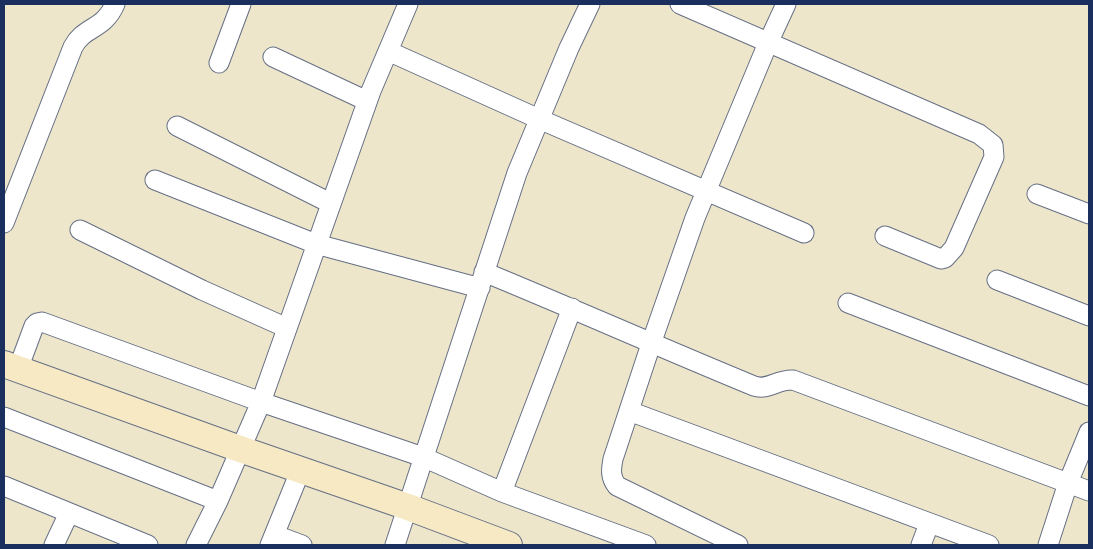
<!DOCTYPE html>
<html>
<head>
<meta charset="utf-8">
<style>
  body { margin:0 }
  #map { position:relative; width:1093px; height:549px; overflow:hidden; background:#eee6cb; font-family:Caveat,sans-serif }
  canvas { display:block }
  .frame { position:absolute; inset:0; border:5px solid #1b2f5e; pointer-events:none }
</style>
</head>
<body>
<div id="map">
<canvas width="1093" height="549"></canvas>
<div class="frame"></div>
</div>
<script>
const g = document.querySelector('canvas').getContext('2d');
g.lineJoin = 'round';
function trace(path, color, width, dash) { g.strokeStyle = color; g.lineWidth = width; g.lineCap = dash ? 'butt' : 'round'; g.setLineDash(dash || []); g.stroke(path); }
const street = new Path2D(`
  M680,4L979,134L993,145L994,157L954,248L945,258L941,259L885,236
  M388,51L539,119L804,233
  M273,57L367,101
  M219,63L241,4
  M177,126L330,203
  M155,180L316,244L480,288
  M1037,194L1089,214
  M4,223L73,47C84,26 104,30 115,4
  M80,230L202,290L287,328
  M484,272C574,309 664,349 754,386C768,391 777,379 793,380L1089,491
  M997,280L1089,316
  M848,303L1089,396
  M18,369L34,326L37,323L42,322L261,402L423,457L502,492L646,545
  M629,411L989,545
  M4,417L218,501
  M4,486L148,545
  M502,492L572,308
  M275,535L302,545
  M54,545L69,513
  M196,545L218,501L261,402L371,91L408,4
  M270,545L301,469
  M395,545L517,173L569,48L590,4
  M738,545L617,486C610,477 611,470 613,459L651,344L695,218L768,43L786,4
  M921,545L929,524
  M1048,545L1068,483L1089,432`);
const secondary = new Path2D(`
  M4,364L240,449L408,507L509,545`);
trace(street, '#656f84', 21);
trace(secondary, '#656f84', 28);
trace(street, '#fff', 19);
trace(secondary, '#f6e9c3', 26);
</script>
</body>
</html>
